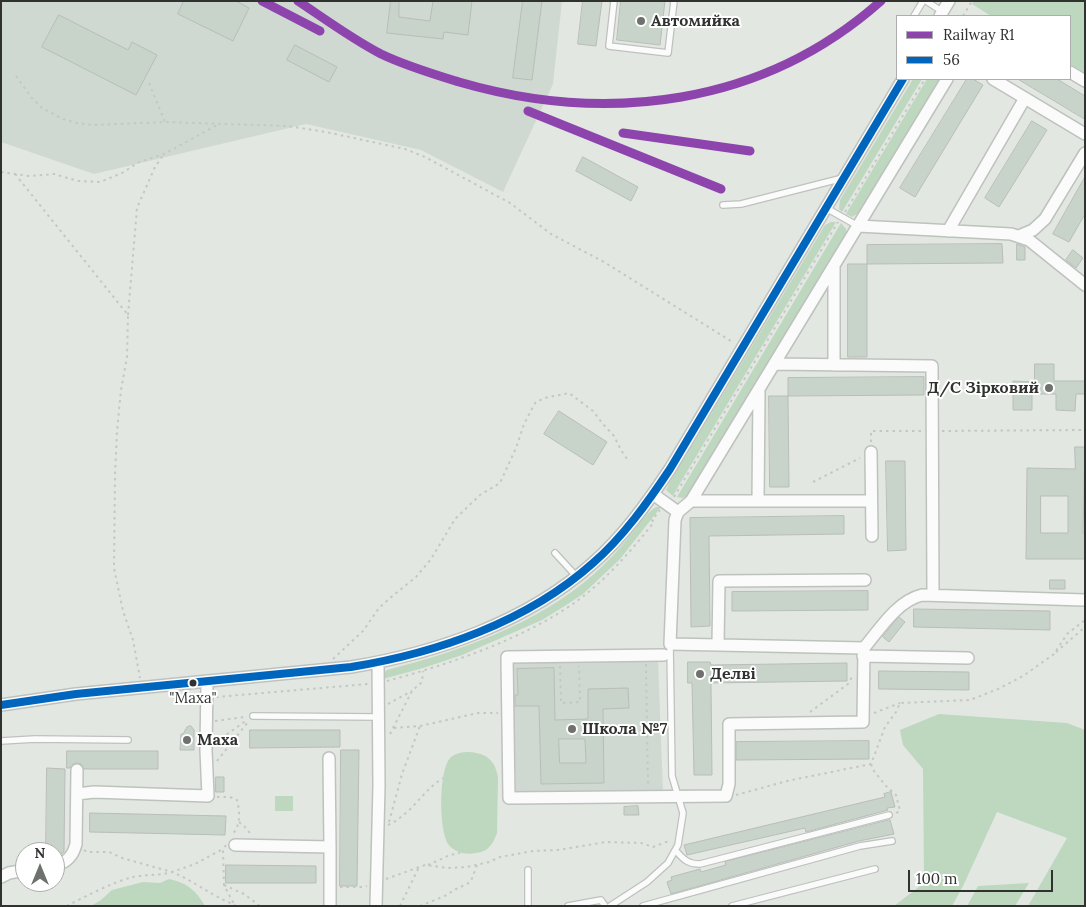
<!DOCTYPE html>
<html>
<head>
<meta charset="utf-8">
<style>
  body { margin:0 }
  #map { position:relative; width:1086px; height:907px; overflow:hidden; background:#e2e7e2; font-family:Lora,serif }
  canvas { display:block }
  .frame { position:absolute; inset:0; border:2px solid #2f322f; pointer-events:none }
  .legend { position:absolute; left:896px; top:15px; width:175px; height:65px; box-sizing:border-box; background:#fff; border:1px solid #acadac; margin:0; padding:6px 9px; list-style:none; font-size:15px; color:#2f322f }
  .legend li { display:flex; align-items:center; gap:10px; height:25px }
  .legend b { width:25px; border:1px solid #acadac }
  .north { position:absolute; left:15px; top:842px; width:50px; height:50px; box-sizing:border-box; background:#fff; border:1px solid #acadac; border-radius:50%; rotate:0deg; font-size:14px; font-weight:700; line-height:20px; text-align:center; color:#2f322f }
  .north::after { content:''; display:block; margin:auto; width:18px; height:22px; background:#6e716e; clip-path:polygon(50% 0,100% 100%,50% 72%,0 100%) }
  .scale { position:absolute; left:908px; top:870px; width:145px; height:22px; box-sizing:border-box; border:2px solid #2f322f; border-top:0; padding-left:6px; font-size:15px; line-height:18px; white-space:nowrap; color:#2f322f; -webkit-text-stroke:4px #fff; paint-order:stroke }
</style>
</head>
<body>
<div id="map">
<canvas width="1086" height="907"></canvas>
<div class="frame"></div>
<ul class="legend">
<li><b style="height:6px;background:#8e44ad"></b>Railway R1</li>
<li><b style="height:6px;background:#0065bd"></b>56</li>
</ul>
<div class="north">N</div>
<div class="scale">100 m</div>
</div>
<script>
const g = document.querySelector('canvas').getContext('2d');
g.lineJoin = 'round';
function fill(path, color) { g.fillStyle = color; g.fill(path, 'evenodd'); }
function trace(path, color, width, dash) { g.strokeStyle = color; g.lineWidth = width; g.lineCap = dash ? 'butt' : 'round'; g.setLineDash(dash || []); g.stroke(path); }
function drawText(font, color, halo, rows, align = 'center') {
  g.font = font + ' Lora,serif'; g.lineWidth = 4; g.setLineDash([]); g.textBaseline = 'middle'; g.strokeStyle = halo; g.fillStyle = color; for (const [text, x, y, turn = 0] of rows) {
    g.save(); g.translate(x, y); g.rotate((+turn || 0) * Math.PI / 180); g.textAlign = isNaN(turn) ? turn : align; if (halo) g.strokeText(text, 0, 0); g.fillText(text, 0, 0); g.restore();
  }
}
fill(new Path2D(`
  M1,1H562L553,84L503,192L421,150L306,124L94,174L1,142Z
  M658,659L663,792L516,793L512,661Z`), '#d0d9d1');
fill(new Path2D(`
  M974,1H1085V73L1070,64V16H991L972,4Z
  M913,79H922L842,212L839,209L840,200Z
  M927,79H940L860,212L852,217L846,214Z
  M831,222H836L679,485L673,496L666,490L670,482L819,235L825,225Z
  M841,223L846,229V235L690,494L683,498L677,497Z
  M656,507H661L620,559L583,594L563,607L542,620L462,655L423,668L383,679V673L387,670C460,651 536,625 594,574C606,563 618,551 628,538C637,528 644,514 656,507Z
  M939,714L1067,723L1085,730V906H1028L1067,838L997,812L963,886L952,906H894L924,883L923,769L903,745L900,730Z
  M469,752C486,753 495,760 498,777L497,833C493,844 488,852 476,853C466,855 455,853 448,844C439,830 438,769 451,757C456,753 463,752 469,752Z
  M275,796H293V811H275Z
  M169,879C187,883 196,890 205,906H91L101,900L112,890L143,882L160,883Z
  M1029,883L1015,906H967L978,886Z`), '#bed7bf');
const building = new Path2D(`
  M184,1H236L249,8L233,41L178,14Z
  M391,1H399V17L430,21L433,1H472L468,35L444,32L443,39L387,33Z
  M523,1H542L532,80L513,78Z
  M583,1H602L596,46L578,44Z
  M621,1H665L660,45L617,40Z
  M59,15L128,50L132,42L157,55L136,95L42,47Z
  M295,45L337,67L329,82L287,60Z
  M967,79H973L983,85L915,197L900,188Z
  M1018,79H1057L1085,96V119Z
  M1032,121L1047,130L999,207L985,198Z
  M583,157L638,187L631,201L576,171Z
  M1085,177V214L1069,242L1053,234Z
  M1002,244L1003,263L867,264V245Z
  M1017,244L1025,247V260H1017Z
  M1073,250L1083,258L1076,268L1066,260Z
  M848,264H867V357H848Z
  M1035,364H1054V381H1085V394H1076L1075,411L1056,410V394H1032V410H1013V381L1034,382Z
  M924,377V395L788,396V378Z
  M769,396H788L789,487H770Z
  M559,411L607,442L593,465L544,434Z
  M1075,447H1085L1083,533H1085V559H1026L1027,468L1075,469ZM1041,496H1068V533H1041Z
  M886,461H905L906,550L888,551Z
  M844,516V534L709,536L710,626L691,627L690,518Z
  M1050,580H1065V589H1050Z
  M868,591V610L732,611V592Z
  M914,609L1050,611V630L914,627Z
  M899,617L905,622L889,642L883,637Z
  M688,662H710L711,665L847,663V681L711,683L712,775H694L692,683H688Z
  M554,668L555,720L588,719V689L628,688L629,708L603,709L604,783L541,784L539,706H515V695H518L517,669ZM559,739H585L586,763H560Z
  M879,671L969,672V690L879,689Z
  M191,726L194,730V750H180L181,734H183L187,727Z
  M250,730H340V747L250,748Z
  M869,741V759L736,760V742Z
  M341,750H359L357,886H340Z
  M67,751H158V769H84L81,764L77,763L73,764L70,768H67Z
  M47,768L65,769L64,852L55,858V852H46Z
  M216,777H224V792H216Z
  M891,792L895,807L887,808L888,810L806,832L805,828L687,855L684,845L885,797L884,794Z
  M638,806L639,815H624V807Z
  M90,813L226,816L225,835L90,832Z
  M890,820L894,834L859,841L671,894L667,882L672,880L671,877L700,869L701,872L726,865L725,862Z
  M226,865L316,866V883H226Z`);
fill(building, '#c8d3c9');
trace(building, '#b9bdb9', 1);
const service = new Path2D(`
  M614,1L609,46L668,53L674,1
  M926,1L943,12
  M914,16L923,1
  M723,205L741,204L843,178
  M826,208L858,226
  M555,553L577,577
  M253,716L379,717
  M1,741L35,739L128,740
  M676,851C684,860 688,864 700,864L889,815
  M528,870V906
  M568,906L601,900L605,906
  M610,906L647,882L668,863L678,845L683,813L672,776L670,644
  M643,906L860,846L892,841
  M732,906L875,869`);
const minor = new Path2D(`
  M940,16L949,1
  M1070,72L1085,81
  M947,79L691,501L678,512L675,520L670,644L864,648C880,629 897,601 922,595L1085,600
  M993,79L1085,134
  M858,226L1011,234L1029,240L1085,285
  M948,231L1025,98
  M1019,236L1033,230L1045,219L1085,153
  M774,364L932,366L933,594
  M834,365V267
  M871,452L872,536
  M653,494L678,512
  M691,501H871
  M758,501L759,392
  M718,645L719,581L865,580
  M664,655L507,657L509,798L726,796L729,784V724L863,722L864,648
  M863,656L968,658
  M1,705L76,694L351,667C437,653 527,622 593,563C623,537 648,502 670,469L903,79
  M329,758L330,847
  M77,794L94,792L208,796L206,750L207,681
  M235,845L330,847V906
  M55,866C67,862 73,856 76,844L77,770
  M1,877L9,873L25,870
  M376,906L379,786L378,663`);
trace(service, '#bec2be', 8);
trace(minor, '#bec2be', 14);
trace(new Path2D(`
  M963,16L972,1
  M16,76L31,97L42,108L63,119L77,123L93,125L165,122L288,126L326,132L405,149L425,157L510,203L551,234L604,262L734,343
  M149,83L165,122
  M1,172L29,176L54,174L78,181L100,182L122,173L139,162L164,154L219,124
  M15,174L128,315L127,357L121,390L117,431L115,476L114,568L123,611L133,640L140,678
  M845,212L925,79
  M128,315L137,208L155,167L164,154
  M942,431L1085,430
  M871,442V431H922
  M813,482L860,458
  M674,497L838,222
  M1056,652L1085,627
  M333,659L363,631L379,608L390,598L416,577L431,559L455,519L480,495L500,483L516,448L524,424L535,403L544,398L569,393L593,411L602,423L614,436L621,450L627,459
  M646,664L648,787
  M560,666L561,703L580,702L579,666
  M387,681C450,664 524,639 577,601C607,579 631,551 654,522L652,520L660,510
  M216,697L368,684
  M388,704L412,691
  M810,712L848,684L853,675
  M874,713L900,703
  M215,721L245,717
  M394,728L420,726L478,713H498
  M390,734L412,691L422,682L423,671
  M216,742L247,720
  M217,761L248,722
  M871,764L874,771L885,785L896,795L900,811L896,813
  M736,795L787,781L871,764L885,727L896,712L900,703L970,700L998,689L1023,676L1054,654L1067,634L1085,620
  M217,797H230L237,800C240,812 241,825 232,835
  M239,822L246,828L252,836
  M389,822L402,774L420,726
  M388,825C413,813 422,791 443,778
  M226,845L223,849L224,885L234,904
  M84,850L87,852H109L122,858L172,872L195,864L223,849
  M428,865L450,855L460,853
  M386,879L425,865L448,868L467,867L489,862L500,857L533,851L558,850L606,842L641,843L653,847L666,842H671
  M224,885L244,894L260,906
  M340,887H361L367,886
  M67,906C86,896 113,882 133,877C146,874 159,876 172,872C194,881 212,896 235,905
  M400,906L419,867
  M420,906L447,895L454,890L467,884L471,881L477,865`), '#c5c7c5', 2, [2.5, 4]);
trace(service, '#fbfbfb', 5.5);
trace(minor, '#fbfbfb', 11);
trace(new Path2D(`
  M1,705L76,694L351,667C437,653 527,622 593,563C623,537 648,502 670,469L903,79`), '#0065bd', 8);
trace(new Path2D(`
  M262,1L320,31
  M298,1C325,19 352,39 381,54C406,66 433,74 459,82C607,125 763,106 881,1
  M528,111L721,189
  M623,133L750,151`), '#8e44ad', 9);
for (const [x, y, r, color] of [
  [641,21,5,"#6e716e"],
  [1049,388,5,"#6e716e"],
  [700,674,5,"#6e716e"],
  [193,683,4.5,"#2f322f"],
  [572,729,5,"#6e716e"],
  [187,740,5,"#6e716e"]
]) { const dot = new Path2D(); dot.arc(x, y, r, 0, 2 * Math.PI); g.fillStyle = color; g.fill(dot); trace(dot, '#fff', 2); }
drawText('15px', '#2f322f', '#fff', [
  ["\"Маха\"",193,699]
]);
drawText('bold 16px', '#2f322f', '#fff', [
  ["Автомийка",651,21],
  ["Д/С Зірковий",1039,388,"right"],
  ["Делві",710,674],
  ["Школа №7",582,729],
  ["Маха",197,740]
], 'left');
</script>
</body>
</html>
